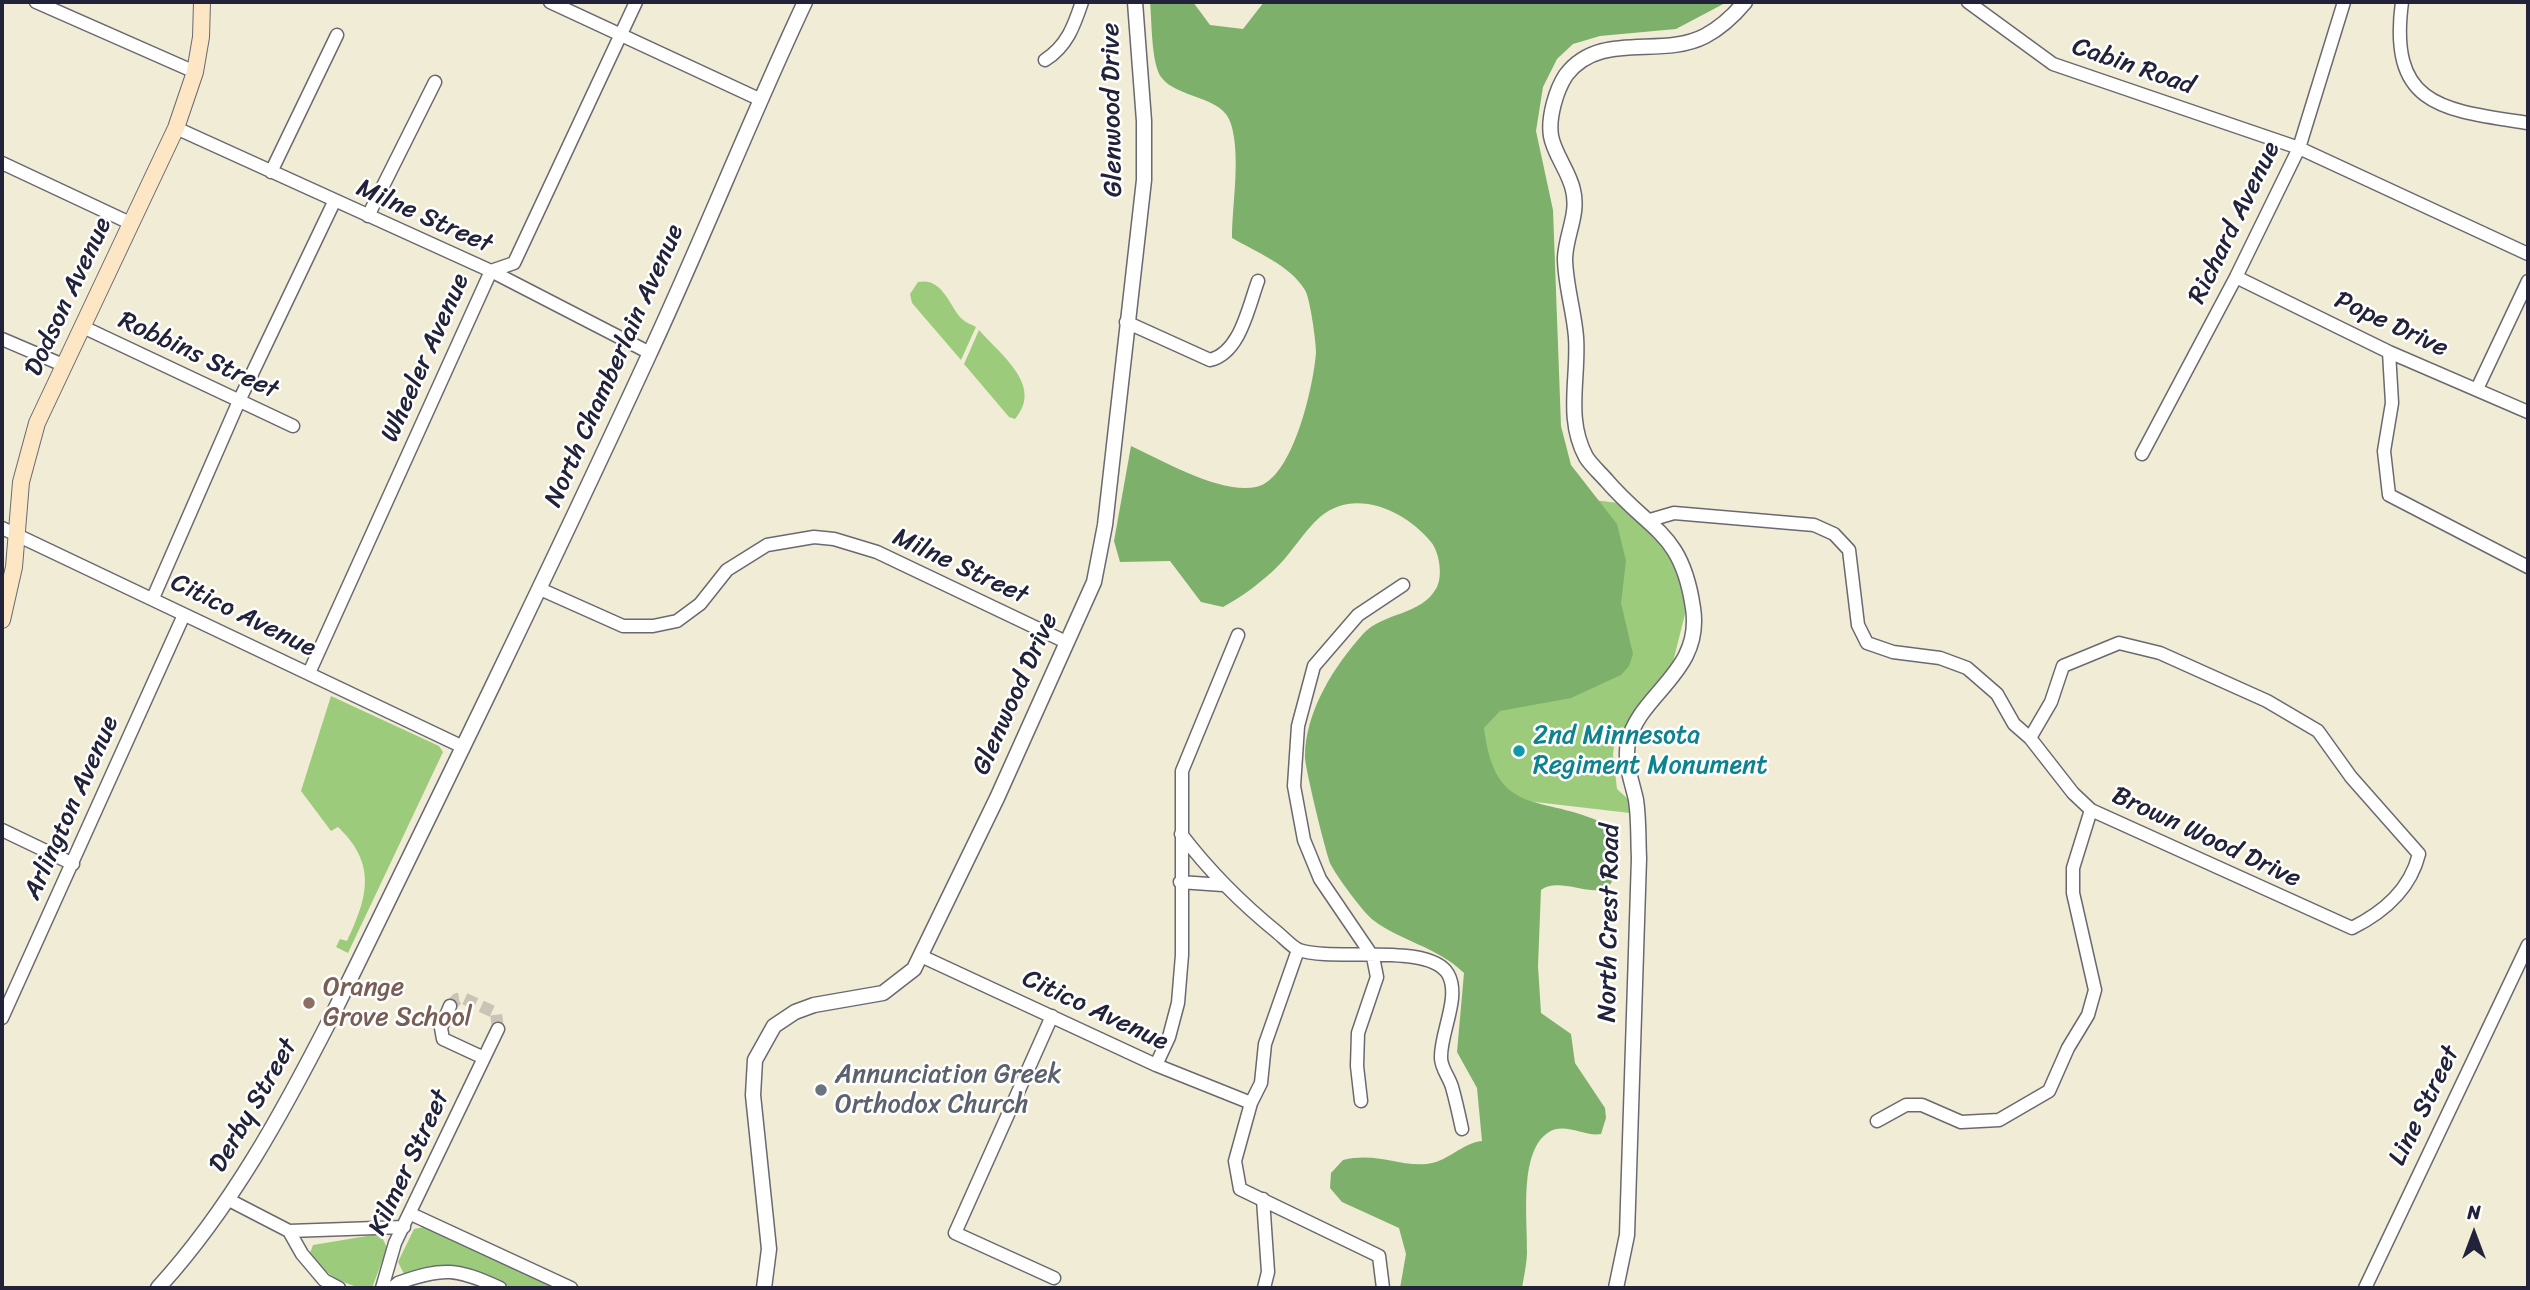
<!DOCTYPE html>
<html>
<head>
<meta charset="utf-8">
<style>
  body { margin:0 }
  #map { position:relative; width:2530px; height:1290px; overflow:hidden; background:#f1ecd5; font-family:Sriracha,sans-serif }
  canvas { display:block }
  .frame { position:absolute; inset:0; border:4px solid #22223b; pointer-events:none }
  .north { position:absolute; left:2439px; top:1199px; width:70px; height:70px; -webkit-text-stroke:5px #fff; paint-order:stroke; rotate:0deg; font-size:19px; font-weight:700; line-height:28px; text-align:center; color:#22223b }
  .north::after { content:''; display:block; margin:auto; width:24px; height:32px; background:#22223b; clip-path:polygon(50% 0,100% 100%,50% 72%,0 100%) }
</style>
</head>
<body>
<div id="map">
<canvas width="2530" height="1290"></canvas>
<div class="frame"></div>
<div class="north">N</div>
</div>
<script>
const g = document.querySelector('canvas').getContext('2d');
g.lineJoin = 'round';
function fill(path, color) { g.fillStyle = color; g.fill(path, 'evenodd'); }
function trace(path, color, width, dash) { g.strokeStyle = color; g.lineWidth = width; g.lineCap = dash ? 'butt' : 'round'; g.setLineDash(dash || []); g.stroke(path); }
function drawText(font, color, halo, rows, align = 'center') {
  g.font = font + ' Sriracha,sans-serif'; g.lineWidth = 5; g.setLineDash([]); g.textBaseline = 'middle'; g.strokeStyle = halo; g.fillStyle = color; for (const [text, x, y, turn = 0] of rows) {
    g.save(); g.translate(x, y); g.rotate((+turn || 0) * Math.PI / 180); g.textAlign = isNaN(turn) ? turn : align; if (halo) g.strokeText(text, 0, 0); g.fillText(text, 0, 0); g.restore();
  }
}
fill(new Path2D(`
  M918,282C943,277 949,306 962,319C966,323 971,324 976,327L961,360L912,303L910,294Z
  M979,330C1001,355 1044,386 1015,419L1009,417L964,364Z
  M1440,482L1619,503L1667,551L1679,573L1684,591L1685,614L1671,670L1627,726L1616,732L1613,754L1617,789L1628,799L1630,813L1440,791Z
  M331,696L439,746L443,752L348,953L336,947L340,939L347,941C368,897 377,864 338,827L331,831L301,791Z
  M424,1227L555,1288H513L467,1267L451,1265L404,1274L398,1262L414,1229Z
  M373,1235L382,1237L387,1248L372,1288C347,1288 324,1275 310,1253L313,1245Z`), '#9ccc7b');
fill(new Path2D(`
  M1150,2H1193L1210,25L1243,29L1264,2H1727L1676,29L1600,36L1573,44L1557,59L1543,87L1536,131L1553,210L1561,426L1571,465L1617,524L1626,561L1621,603L1633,654L1629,666L1621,675L1571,698L1500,711L1484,728C1495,820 1542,793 1605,824C1608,838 1615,857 1614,872C1611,911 1563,873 1541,890L1538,966L1541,1013L1571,1034L1575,1063L1605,1108L1606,1118L1601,1134C1585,1137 1565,1122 1549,1132C1518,1151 1528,1221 1527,1251C1527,1263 1524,1276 1522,1288H1400L1406,1254L1399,1228L1342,1202L1330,1188L1331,1173L1343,1160C1376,1152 1396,1166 1426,1164C1446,1163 1462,1143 1482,1141L1477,1088L1457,1052L1464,973C1436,946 1402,942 1373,920C1362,911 1338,878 1331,865C1326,854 1305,768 1305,757C1305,712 1334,666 1363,634C1383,612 1422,616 1437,587C1443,575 1439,551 1431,542C1406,511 1355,487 1320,517C1304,531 1293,551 1278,566C1262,582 1243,596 1223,607L1201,602L1170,561L1120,562L1114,541L1131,446C1164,461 1219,494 1256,487C1293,480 1314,384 1316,352C1316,341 1310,298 1305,290C1290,265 1256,252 1232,238C1232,204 1241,157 1231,124C1223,95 1177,99 1161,77C1151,62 1152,21 1150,2Z`), '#7db06b');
trace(new Path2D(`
  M450,1006L457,999L463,998L496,1013L498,1029`), '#c8c4b6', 12, [12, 6]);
const minor = new Path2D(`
  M36,2L195,72
  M550,2L759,99
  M1968,2L2053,64L2299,148L2528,254
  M2402,2C2388,107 2443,110 2528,123
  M1045,60C1067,46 1074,26 1082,2
  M176,128L491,271L650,353
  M2,163L130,223
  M271,172L337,35
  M368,216L435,82
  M2236,277L2389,352L2528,412
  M1126,322L1210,360C1240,353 1248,308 1258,281
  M83,327L293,426
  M2,339L63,365
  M2389,352L2392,403L2384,451L2389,495L2528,567
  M2477,389L2528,281
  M2142,454L2236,277L2299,148L2344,2
  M1650,520L1674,513L1814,525L1834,534L1849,550L1858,625L1867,643L1893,652L1940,658L1967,668L1997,694L2014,724L2030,738L2073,793L2091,810L2352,928C2384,912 2410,890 2419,854L2351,777L2318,731L2267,701L2160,653L2119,643L2063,666L2051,702L2030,738
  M2,528L463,747
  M540,589L623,626H653L677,621L700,604L727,570L767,545L814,537L834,539L877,552L1066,642
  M153,598L239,401L334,202
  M309,673L491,271L514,263L636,2
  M2,830L73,864
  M1181,834C1210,872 1241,903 1278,933C1284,938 1292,947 1299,950C1334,962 1429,942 1448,974C1461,997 1440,1033 1441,1058C1441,1068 1449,1077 1452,1087C1456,1101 1459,1115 1462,1129
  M1180,882L1223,885
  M1298,950L1265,1044L1261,1083L1251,1103L1235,1161L1240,1189L1379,1256L1383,1288
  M921,956L1156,1065L1251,1103
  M450,1006L441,1028L443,1039L484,1058L498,1029
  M1052,1016L955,1233L1054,1278
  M2,1018L183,617
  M1156,1065L1169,1037L1178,1003L1182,955V771L1238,635
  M1361,1101L1357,1066L1358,1033L1377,977L1373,957L1320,879L1304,840L1294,786L1298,726L1314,666L1358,615L1403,585
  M1877,1121L1906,1105H1922L1961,1122L1999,1120L2049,1091L2068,1048L2088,1015L2095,990L2073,893V868L2091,810
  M1263,1199L1268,1272L1264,1288
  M229,1200L289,1231L302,1254L324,1280L339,1288
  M411,1214L571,1288
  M289,1231L404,1227
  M382,1288L395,1243L484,1058
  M392,1288L398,1283C443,1267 457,1268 500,1288
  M2365,1288L2528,945`);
const tertiary = new Path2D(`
  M158,1288C231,1208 283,1112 332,1016C439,797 546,578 648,357C703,239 750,119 805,2
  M764,1288L769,1249L753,1095L755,1060L774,1026L795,1012L814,1005L883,993L914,969L997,798L1094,582L1105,525L1144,180V121L1135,2
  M1616,1288L1627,1235L1639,858C1638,839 1639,819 1636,800C1632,781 1624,763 1628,743C1639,693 1703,673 1693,608C1682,532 1651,532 1607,481C1600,473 1591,465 1586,457C1565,418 1579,378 1576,337C1574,311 1565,283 1565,258C1566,234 1579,214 1573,190C1569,171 1554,154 1551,136C1548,118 1556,90 1566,75C1600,30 1661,59 1705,36C1720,28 1735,14 1745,2`);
const secondary = new Path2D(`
  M2,620L14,567L21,482L37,423L176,128L195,72L201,37L202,2`);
trace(minor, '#6a6971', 15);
trace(tertiary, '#6a6971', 17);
trace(secondary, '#6a6971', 18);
trace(minor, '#fff', 12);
trace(tertiary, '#fff', 14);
trace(secondary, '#fce6c4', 16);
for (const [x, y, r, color] of [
  [1519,751,7,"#0f9aa8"],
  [309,1003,7,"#8d6e63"],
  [821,1090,7,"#6b7280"]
]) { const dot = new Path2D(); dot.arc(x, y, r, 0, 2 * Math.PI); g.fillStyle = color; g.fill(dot); trace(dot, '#fff', 2.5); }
drawText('26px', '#22223b', '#fff', [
  ["Cabin Road",2133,67,19],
  ["Glenwood Drive",1113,110,-91],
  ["Milne Street",424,217,24],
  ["Richard Avenue",2235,223,-64],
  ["Dodson Avenue",69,297,-65],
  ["Pope Drive",2391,325,25],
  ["Robbins Street",198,356,25],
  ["Wheeler Avenue",426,358,-66],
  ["North Chamberlain Avenue",615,366,-66],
  ["Milne Street",960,567,25],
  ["Citico Avenue",243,616,26],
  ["Glenwood Drive",1016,694,-66],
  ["Arlington Avenue",72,808,-66],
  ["Brown Wood Drive",2206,838,25],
  ["North Crest Road",1610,923,-89],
  ["Citico Avenue",1095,1011,25],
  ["Derby Street",254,1106,-60],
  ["Line Street",2425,1106,-64],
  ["Kilmer Street",410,1163,-65]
]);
drawText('26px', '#0d838f', '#fff', [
  ["2nd Minnesota",1533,736],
  ["Regiment Monument",1533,766]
], 'left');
drawText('26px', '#785e54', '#fff', [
  ["Orange",323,988],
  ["Grove School",323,1018]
], 'left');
drawText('26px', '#5b616d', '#fff', [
  ["Annunciation Greek",835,1075],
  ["Orthodox Church",835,1105]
], 'left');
</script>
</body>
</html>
